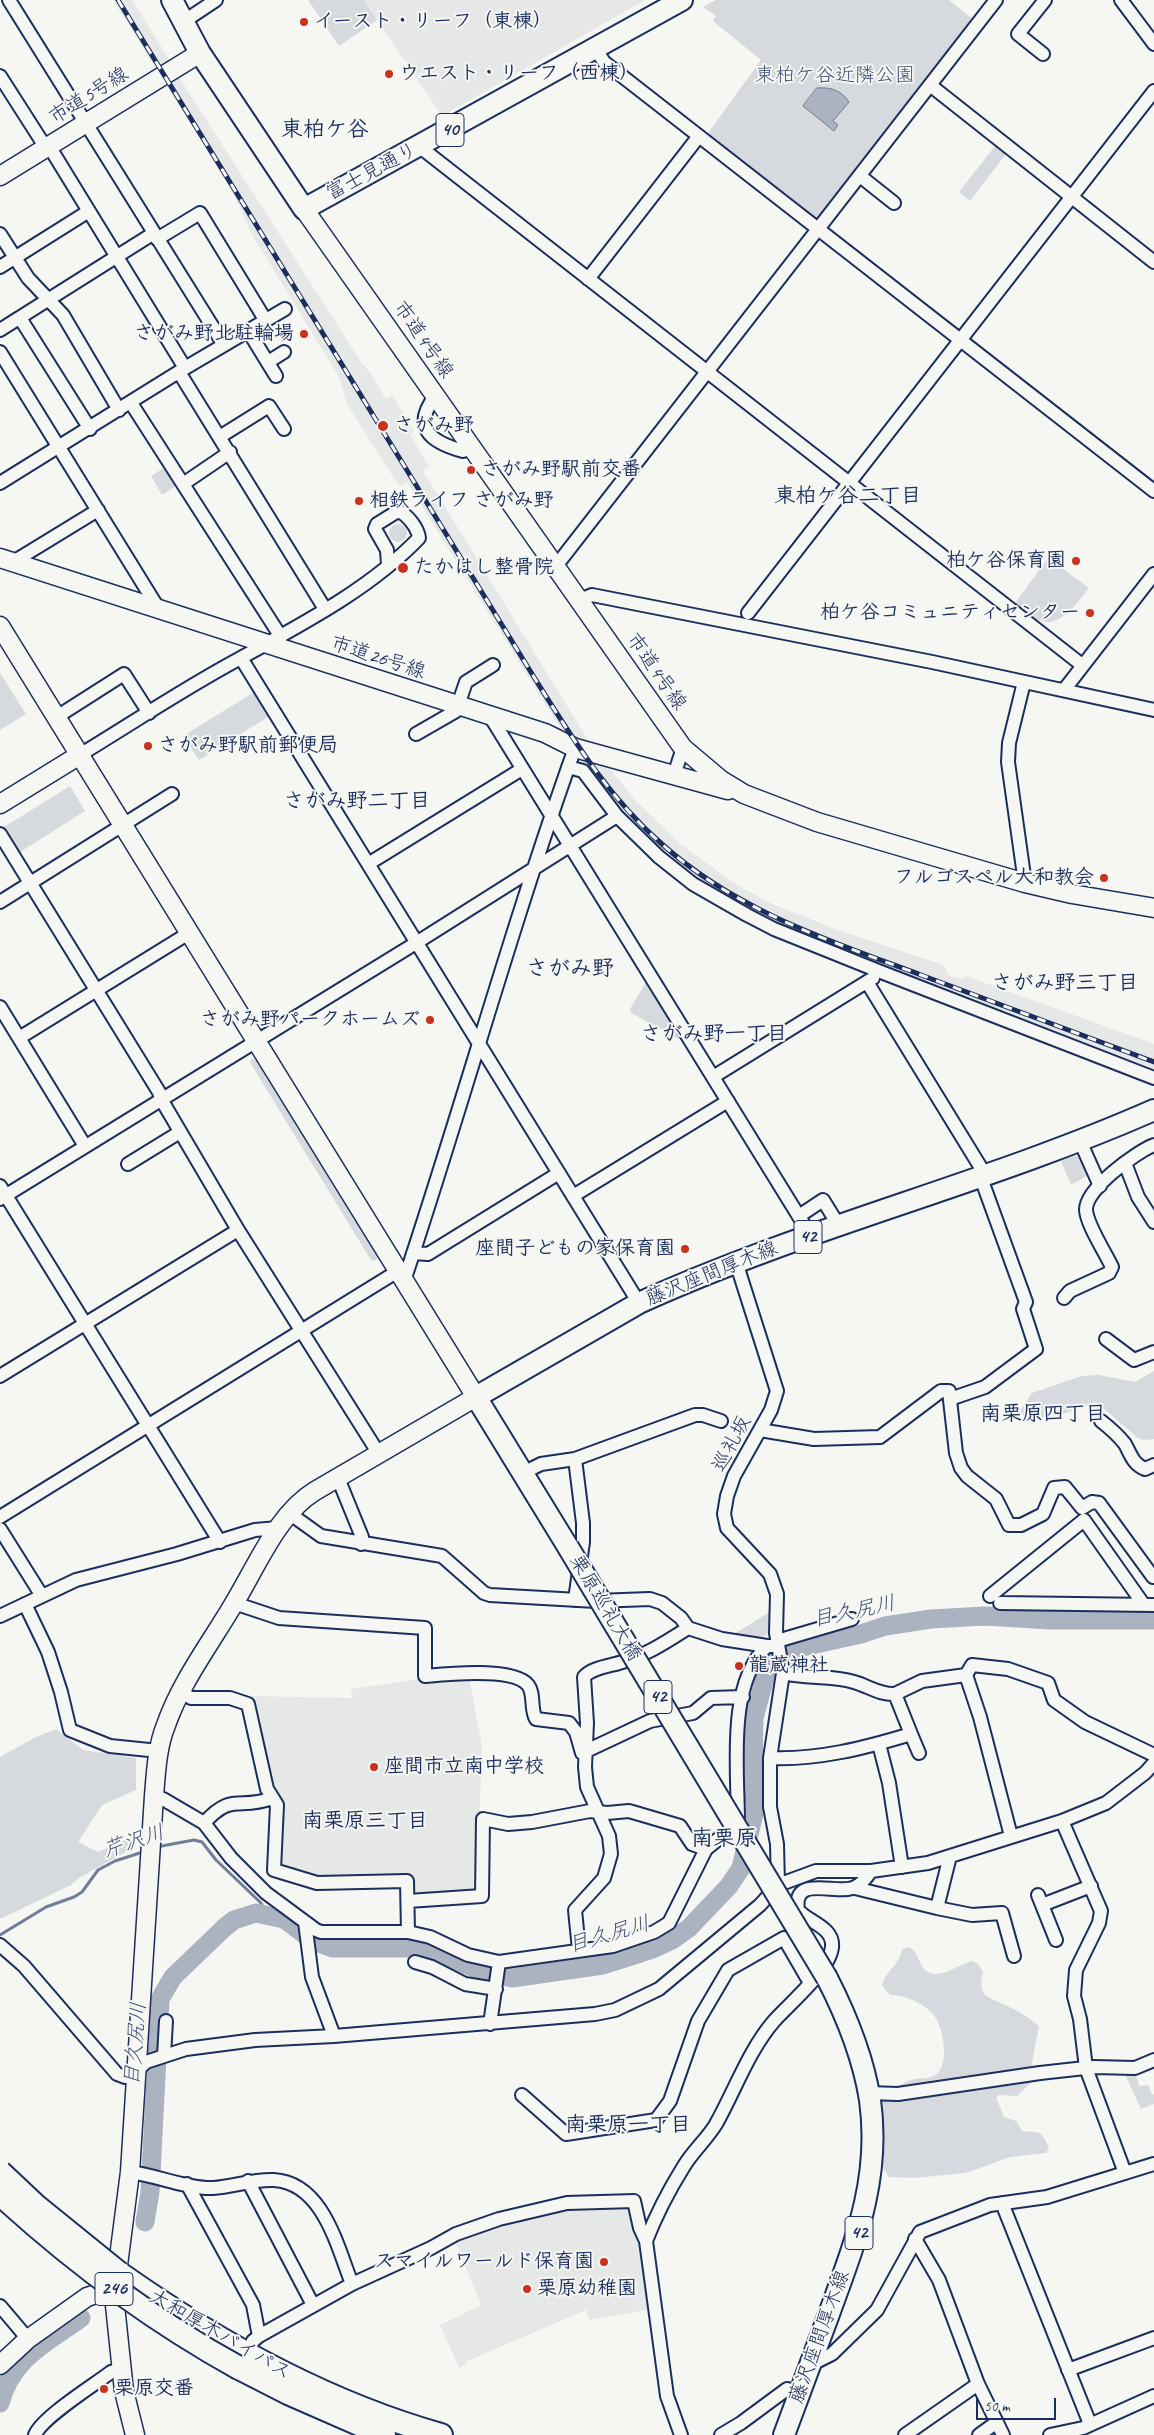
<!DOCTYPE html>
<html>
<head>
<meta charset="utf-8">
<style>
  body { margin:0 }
  #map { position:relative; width:1154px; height:2435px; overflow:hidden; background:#f6f6f2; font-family:Caveat,sans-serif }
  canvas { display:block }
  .scale { position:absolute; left:976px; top:2398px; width:80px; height:22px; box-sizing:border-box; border:2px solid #1b2f5e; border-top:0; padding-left:6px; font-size:15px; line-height:18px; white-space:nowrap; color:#1b2f5e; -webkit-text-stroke:4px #f6f6f2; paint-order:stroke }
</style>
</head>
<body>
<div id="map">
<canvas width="1154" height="2435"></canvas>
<div class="scale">50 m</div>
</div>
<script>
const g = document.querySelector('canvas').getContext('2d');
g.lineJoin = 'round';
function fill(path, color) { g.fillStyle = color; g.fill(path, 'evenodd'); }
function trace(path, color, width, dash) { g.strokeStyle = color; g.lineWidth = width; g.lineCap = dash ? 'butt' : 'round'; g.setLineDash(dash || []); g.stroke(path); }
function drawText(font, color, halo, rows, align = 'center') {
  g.font = font + ' Caveat,"Klee One",sans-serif'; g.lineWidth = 4; g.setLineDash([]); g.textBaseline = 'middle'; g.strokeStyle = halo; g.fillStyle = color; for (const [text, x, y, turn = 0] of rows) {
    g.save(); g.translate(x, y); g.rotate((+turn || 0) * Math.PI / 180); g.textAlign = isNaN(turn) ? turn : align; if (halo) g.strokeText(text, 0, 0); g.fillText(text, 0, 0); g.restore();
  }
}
fill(new Path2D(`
  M113,0H132L172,64L158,72Z
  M364,0H645L442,116Z
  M177,74L361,362L371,374L386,399L392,395L414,431L410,434L429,467L423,471L591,745L567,739L407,482L399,486L347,404L339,377L251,233L230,185L164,82Z
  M579,756L605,762L634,799L681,845L739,886L770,903L843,932L944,965L949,976L961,979L966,976L1154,1044V1073L796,935L698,881L670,859L620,811Z
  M469,1677L482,1746L477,1887L474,1891L416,1896L411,1891L410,1878L317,1880L282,1869L278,1864L270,1788L251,1696L352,1698L351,1689L419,1679Z
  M630,2206L644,2255L652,2309L589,2320L586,2310L465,2362L466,2365L459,2368L440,2325L481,2305L455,2241L497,2224L568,2207Z`), '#e6e7e7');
fill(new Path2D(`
  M308,0H364L377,20L339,46Z
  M716,0H949L975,21L817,222L706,136L761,60L713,21L716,16L703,7Z
  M995,146L1006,154L970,201L959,192Z
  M167,466L179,484L162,495L151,476Z
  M389 533a9 9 0 1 1 18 0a9 9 0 1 1-18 0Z
  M1048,558L1089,588C1080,600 1057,631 1040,620L1037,624L1013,606Z
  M0,673L26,714L0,730Z
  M256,691L271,715L199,760L183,736Z
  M70,786L85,811L17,854L1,829Z
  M645,984L648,985L679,1035V1039L631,1013L630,1009Z
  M256,1058L379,1256L375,1261L371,1260L251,1064L250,1060Z
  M1074,1156L1080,1157L1087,1176L1071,1185L1061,1161Z
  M1154,1371V1439L1143,1440L1138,1438L1096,1402L1063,1414L1054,1410L1033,1424L1026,1420L1020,1411L1032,1393L1082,1376L1099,1375L1135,1382Z
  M770,1612V1632L761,1638L734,1634Z
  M56,1729L83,1750L136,1758V1790L102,1805L78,1842L98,1852L135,1835L134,1847L79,1878L71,1885L0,1919V1757L34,1738Z
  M910,1947C917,1953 918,1959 922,1966C934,1985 957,1965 972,1961L979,1965L983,1972C977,1997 987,1996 1005,2005C1017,2010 1030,2018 1039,2026L1032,2062L1034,2080L1017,2096L999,2095L996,2098L1004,2117L1016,2121L1022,2131C1040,2133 1040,2129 1049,2147L1046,2153L1010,2157L969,2172L955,2174L914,2178L889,2177L884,2170L877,2139L878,2099C890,2092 901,2082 915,2079C922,2078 931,2079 937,2074C950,2061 943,2024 932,2013C921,2002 905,1995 890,1995L882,1986C885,1970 899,1967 902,1949Z
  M1124,2072H1135L1139,2086L1148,2085L1152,2095L1154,2094V2104L1141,2109Z`), '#d6d9dd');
const water = new Path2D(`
  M817,88C831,87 841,90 849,102L833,121L838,125L834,131L803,106Z`);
fill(water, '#abb2c0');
trace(water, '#717e99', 1);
trace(new Path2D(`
  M156,1847L194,1840L202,1842L216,1860L260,1902L268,1914
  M0,1935L46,1907L74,1897L82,1892L98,1870L115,1861L146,1851`), '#717e99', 3);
trace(new Path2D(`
  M145,2222L150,2192L160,1999L173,1977L224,1928L234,1920L256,1913L284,1919L312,1940L332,1948H409L446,1956L474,1968L512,1978L603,1965L653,1949L672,1940L689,1928L729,1886L741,1868L755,1809L753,1767L754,1718L767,1670L771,1661L784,1651L861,1634L885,1626L931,1619L985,1616L1050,1620H1154
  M0,2403C12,2358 46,2343 81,2318`), '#abb2c0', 19);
const street = new Path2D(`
  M9,0L224,345
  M1121,0L1154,44
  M183,22L216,0
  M595,48L604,62L1154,491
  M1043,54L1018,34L1045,0
  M0,76L46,148
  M930,85L1154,262
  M49,146L185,368
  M420,147L1082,665
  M860,176L894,203
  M0,234L28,278L63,315L119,410
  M157,239L200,213L266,321
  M0,267L89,211
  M588,279L699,136
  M20,318L90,429
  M0,330L154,233
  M249,332L276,376
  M0,352L158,608
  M268,362L284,352
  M179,372L325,609
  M436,395C411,427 430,442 463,451L472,446
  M131,403L281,637
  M221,436L269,406L284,429
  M0,483L185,368L285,309
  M183,484L230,452
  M13,562L98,510
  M556,566L996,0
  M580,600L592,595L932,662L1154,710
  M748,613L1154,91
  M241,658L639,1303
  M1024,682L1009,743L1008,762L1025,883
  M1064,690L1154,574
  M490,716L811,1236
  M55,718L124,674L149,713
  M416,734L456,711L466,682L493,665
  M78,756C131,724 183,689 237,660C300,625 369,590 419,538C418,528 407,514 398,511L377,524L375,529L387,550L388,565
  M568,767L583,771L617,816L659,857L693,884L747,915L774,929L881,972L1154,1078
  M674,775L683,748
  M0,834L159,1092L161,1099L238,1230L379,1454
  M368,864L522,769
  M0,902L172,794
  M867,982L986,1176
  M0,1007L85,1146
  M19,1038L189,933
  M713,1077L873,978
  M1080,1141L1100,1186
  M1125,1163L1138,1197L1154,1222
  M128,1164L180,1132
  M0,1186L220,1542
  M573,1196L728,1101
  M0,1199L416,943L617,816
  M799,1216L823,1200L839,1226
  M413,1253L428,1254L559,1173
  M736,1262L777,1391L771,1410L734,1476L727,1496L724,1514L727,1528L770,1574L777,1594L776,1633L783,1673L770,1758V1807L777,1844L778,1885
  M404,1281C463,1104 512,924 575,748
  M1064,1298L1070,1291L1109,1273L1112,1267C1105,1252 1087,1225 1086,1210C1085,1189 1136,1152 1154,1145
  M1106,1339L1134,1360L1154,1352
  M0,1376L238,1230
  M950,1399L985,1387L1036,1349L1023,1309L1026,1302L981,1178
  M1101,1421C1110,1428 1118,1435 1125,1444C1131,1455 1133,1464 1145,1469L1154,1465
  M760,1430L814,1439L880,1437L941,1391H949L956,1453L961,1468L967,1476L996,1499L1009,1525H1021L1043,1514L1054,1488L1065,1487L1082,1508L1092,1502L1099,1503L1153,1577
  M575,1459L583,1523V1542L575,1600
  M523,1473L541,1464L575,1459L695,1415H703L721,1421
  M338,1478L362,1537L361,1544
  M289,1513L321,1536L442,1556L484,1593L490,1595L596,1601L650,1599L662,1603L681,1618L688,1628
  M0,1517L398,1271
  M0,1529L42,1596
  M990,1596L1084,1520L1144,1605
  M234,1603L279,1618L425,1628V1676C447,1674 513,1667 528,1685C535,1694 530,1709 536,1719L569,1723L576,1732L582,1753L650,1721L693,1713L711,1698L743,1697
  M1000,1603L1154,1605
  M25,1604L48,1652L61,1692L70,1730L110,1746L159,1751
  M0,1616L76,1580L177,1554L255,1530L278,1528
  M777,1641L852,1619
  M783,1673C806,1679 831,1675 854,1682C868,1686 880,1695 895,1694L911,1734
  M966,1675L980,1717L1011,1836
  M180,1691L191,1698H230L248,1704L267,1789L277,1805L274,1870L317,1883L407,1881L408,1932
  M895,1694L922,1681L966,1675L972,1665L1008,1669L1048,1683L1054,1700L1085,1722L1154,1755
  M879,1744L889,1783L902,1867
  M770,1758C818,1760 865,1748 911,1734L919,1753
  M154,1796L163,1799L204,1823L231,1858L266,1893L316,1930L321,1932H408L430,1937L468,1955L499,1962L613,1946L654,1932L669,1923L706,1849L722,1836L738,1830C739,1776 725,1686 767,1646H778
  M1062,1821L1101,1911L1099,1923L1076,1970L1074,1996L1080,2019L1086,2068L1125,2173
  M204,1823C233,1791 239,1811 272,1798
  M855,1888L937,1908L950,1856
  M1038,1895L1056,1940
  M408,1901L482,1896L483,1819L508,1824L532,1822L590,1811L607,1813L629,1811L680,1826L692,1844L706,1849
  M1042,1905L1091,1886
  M937,1908L972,1915L1002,1913L1014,1956
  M305,1922L312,1977L334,2036
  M0,1945L24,1966L117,2074L125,2077L131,2076L146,2062L186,2049L255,2040L334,2036L595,2014L615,2010L659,1989L760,1905L778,1885L816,1871H871L928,1863L1062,1821L1106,1803L1145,1773L1154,1763
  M579,1950L575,1910L604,1878L611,1854L609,1836L587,1787L585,1767L587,1723L584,1677C591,1668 609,1666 619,1663C645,1656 666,1642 688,1628L722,1639L767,1646
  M415,1962L432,1967L465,1984L496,1989
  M490,2024L499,1962
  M164,2056L166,2021
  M868,2093L898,2094L1040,2073L1094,2067L1135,2068L1154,2060
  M522,2095L566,2134L656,2120L670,2101L698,2021L728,1970L784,1938L810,1983
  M130,2172C155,2175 188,2189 213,2188C233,2187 252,2179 274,2180C323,2183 337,2246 352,2284
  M248,2181L313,2305
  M187,2184L253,2305L259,2336
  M1002,2203L1090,2424
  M915,2239L939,2280L978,2384L1003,2435
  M646,2241C656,2215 669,2190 684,2166C693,2151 707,2139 716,2124C735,2090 749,2050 774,2021C790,2003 830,1970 832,1947C834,1927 808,1922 798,1910C792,1873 838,1896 855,1887C862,1884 867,1877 871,1871
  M0,2306L28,2339
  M247,2353L253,2341L259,2336L352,2284L431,2248L456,2234L499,2219L567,2203L634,2201L640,2228L646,2241L667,2396L681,2435
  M810,2365L832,2354L877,2310L920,2232L990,2205L1047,2197L1154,2164
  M1068,2370L1154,2338
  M35,2435C41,2418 94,2385 111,2372L121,2369
  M721,2435L741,2423L787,2389L800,2393
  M905,2435L978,2384
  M979,2435L997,2422
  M1050,2435L1083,2428L1154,2396`);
const secondary = new Path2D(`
  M0,176L200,53
  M304,209L683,748L721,780L744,794L817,822L1025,883L1072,894L1154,908
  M0,558L545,733L575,748L728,790
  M0,626L476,1397L315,1491C277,1514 256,1568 233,1605C210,1644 181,1682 166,1725C157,1747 156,1772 154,1796L130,2172L114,2296L124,2391L135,2435
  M0,804L78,756
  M0,2365L28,2339L87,2297L96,2294L114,2296`);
const primary = new Path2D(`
  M172,0L200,53L304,209L682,0
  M568,1547L476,1397L639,1303C806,1227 986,1184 1154,1110
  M784,2435C799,2395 814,2354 829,2314C855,2242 881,2179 870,2100C863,2056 847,2017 827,1978`);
const highway = new Path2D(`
  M119,2273C218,2343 324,2402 441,2435
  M239,2368L288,2393L384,2435`);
trace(street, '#1b2f5e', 16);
trace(secondary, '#1b2f5e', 21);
trace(primary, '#1b2f5e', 24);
trace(highway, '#1b2f5e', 26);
trace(street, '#f6f6f2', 12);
trace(secondary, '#f6f6f2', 18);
trace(primary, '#f6f6f2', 20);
trace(highway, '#f6f6f2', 22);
const rail = new Path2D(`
  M118,0L537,682C574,741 610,799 663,845C737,911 830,941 921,975C999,1004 1076,1033 1154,1062`);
trace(rail, '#1b2f5e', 5);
trace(rail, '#f6f6f2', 3, [9]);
const primaryBridge = new Path2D(`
  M568,1547L827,1978`);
const highwayBridge = new Path2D(`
  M0,2172L35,2205L119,2273
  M0,2194C73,2261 152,2320 239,2368`);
trace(primaryBridge, '#1b2f5e', 24, []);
trace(highwayBridge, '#1b2f5e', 26, []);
trace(primaryBridge, '#f6f6f2', 20);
trace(highwayBridge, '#f6f6f2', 22);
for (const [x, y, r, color] of [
  [304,22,5,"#c8321e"],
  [389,74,5,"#c8321e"],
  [304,334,5,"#c8321e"],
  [383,426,6,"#c8321e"],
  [471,470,5,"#c8321e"],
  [359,501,5,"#c8321e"],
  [1076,561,5,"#c8321e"],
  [403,568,6,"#c8321e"],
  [1090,613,5,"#c8321e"],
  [148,746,5,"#c8321e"],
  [1104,878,5,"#c8321e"],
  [430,1020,5,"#c8321e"],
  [685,1249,5,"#c8321e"],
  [739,1666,5,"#c8321e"],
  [374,1767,5,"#c8321e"],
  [604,2262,5,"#c8321e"],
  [527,2289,5,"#c8321e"],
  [104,2389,5,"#c8321e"]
]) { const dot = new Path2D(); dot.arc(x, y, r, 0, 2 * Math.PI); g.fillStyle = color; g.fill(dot); trace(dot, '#f6f6f2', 2); }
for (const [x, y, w] of [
  [450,130,28],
  [808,1237,28],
  [658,1697,28],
  [859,2233,28],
  [114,2289,38]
]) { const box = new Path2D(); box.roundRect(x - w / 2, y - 16.5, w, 33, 4); g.fillStyle = '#f6f6f2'; g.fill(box); trace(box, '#1b2f5e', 1); }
drawText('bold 19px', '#1b2f5e', null, [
  ["40",450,130],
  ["42",808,1237],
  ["42",658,1697],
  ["42",859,2233],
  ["246",114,2289]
]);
drawText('bold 20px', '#1b2f5e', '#f6f6f2', [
  ["イースト・リーフ（東棟）",314,22],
  ["ウエスト・リーフ（西棟）",399,74],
  ["さがみ野北駐輪場",294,334,"right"],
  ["さがみ野",394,426],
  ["さがみ野駅前交番",481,470],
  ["相鉄ライフ さがみ野",369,501],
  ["柏ケ谷保育園",1066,561,"right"],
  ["たかはし整骨院",414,568],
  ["柏ケ谷コミュニティセンター",1080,613,"right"],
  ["さがみ野駅前郵便局",158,746],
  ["フルゴスペル大和教会",1094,878,"right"],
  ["さがみ野パークホームズ",420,1020,"right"],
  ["座間子どもの家保育園",675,1249,"right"],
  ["龍蔵神社",749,1666],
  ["座間市立南中学校",384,1767],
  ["スマイルワールド保育園",594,2262,"right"],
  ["栗原幼稚園",537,2289],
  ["栗原交番",114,2389]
], 'left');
drawText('20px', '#405177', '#f6f6f2', [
  ["東柏ケ谷近隣公園",835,76]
]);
drawText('20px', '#1b2f5e', '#f6f6f2', [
  ["市道5号線",89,96,-32],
  ["富士見通り",372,172,-28],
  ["市道4号線",423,340,55],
  ["市道26号線",378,658,18],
  ["市道4号線",656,672,55],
  ["藤沢座間厚木線",712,1274,-22],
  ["巡礼坂",732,1444,-62],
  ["栗原巡礼大橋",605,1608,59],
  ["大和厚木バイパス",220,2335,30],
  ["藤沢座間厚木線",820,2337,-70]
]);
drawText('bold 21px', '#1b2f5e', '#f6f6f2', [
  ["東柏ケ谷二丁目",848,496],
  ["さがみ野二丁目",357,801],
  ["さがみ野三丁目",1065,983],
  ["さがみ野一丁目",714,1034],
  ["南栗原四丁目",1043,1414],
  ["南栗原三丁目",365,1821],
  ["南栗原一丁目",628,2125]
]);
drawText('italic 21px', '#46567b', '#f6f6f2', [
  ["目久尻川",854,1612,-12],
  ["芹沢川",134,1842,-18],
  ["目久尻川",609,1935,-16],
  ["目久尻川",136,2044,-85]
]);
drawText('bold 22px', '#1b2f5e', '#f6f6f2', [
  ["東柏ケ谷",325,130],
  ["さがみ野",570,969],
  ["南栗原",724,1839]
]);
</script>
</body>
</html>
